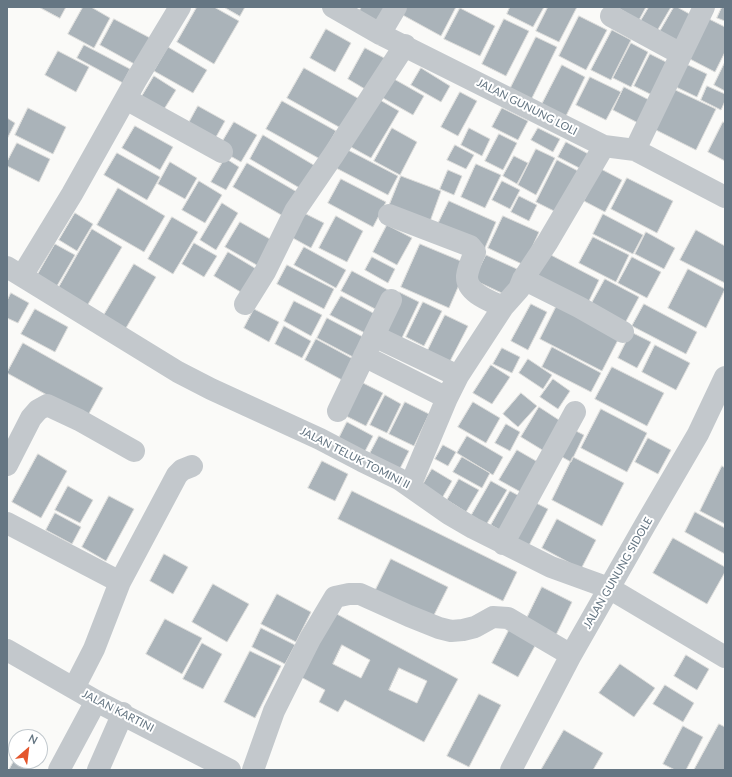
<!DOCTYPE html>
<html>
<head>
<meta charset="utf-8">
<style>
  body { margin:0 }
  #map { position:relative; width:732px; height:777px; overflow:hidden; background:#fafaf8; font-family:Lato,sans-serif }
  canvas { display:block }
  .frame { position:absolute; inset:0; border:8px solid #657683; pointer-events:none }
  .north { position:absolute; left:8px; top:729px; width:40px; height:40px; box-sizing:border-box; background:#fff; border:1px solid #c1c8cd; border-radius:50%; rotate:28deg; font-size:11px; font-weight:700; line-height:16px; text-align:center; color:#657683 }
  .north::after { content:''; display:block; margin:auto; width:14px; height:18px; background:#e4572e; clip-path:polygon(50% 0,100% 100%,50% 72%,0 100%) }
</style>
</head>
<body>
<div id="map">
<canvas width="732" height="777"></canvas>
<div class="frame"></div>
<div class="north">N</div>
</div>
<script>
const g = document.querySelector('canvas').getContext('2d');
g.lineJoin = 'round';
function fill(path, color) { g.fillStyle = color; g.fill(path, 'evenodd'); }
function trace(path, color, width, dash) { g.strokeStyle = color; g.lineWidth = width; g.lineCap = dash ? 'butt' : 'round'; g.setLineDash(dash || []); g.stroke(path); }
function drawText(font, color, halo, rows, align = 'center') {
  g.font = font + ' Lato,sans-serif'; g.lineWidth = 4; g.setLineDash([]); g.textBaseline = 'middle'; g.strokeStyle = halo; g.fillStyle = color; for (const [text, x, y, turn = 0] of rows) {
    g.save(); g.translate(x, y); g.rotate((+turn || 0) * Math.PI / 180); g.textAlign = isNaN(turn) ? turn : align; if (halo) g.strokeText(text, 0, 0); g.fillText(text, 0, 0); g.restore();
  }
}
const building = new Path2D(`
  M39,7H66L60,18Z
  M83,7H91L110,18L94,48L68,34Z
  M197,7H214L239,21L214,64L177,42Z
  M224,7H245L240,16Z
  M362,7H389L379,23L359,11Z
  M402,7H456L441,36L399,13Z
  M510,7H544L533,27L507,14Z
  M548,7H577L559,42L536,31Z
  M617,7H646L639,20Z
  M649,7H671L657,31L640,22Z
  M674,7H677L695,17L680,44L659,33Z
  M722,7H725V21L717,18Z
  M460,8L495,26L480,56L444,39Z
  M579,16L607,30L586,70L559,56Z
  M707,18L725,27V52L715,72L688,58Z
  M114,19L152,39L138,66L100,45Z
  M504,19L529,31L506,76L482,64Z
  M326,29L351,43L335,72L310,58Z
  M612,30L631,40L611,80L591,70Z
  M536,37L557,47L531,100L510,89Z
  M631,43L648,52L631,87L613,78Z
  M84,45L130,69L123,83L77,58Z
  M168,47L207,70L193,93L154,71Z
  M365,48L388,60L370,92L348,79Z
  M58,51L89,67L76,92L45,75Z
  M650,54L670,64L654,96L634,86Z
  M725,62V91L714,85Z
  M686,64L707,74L697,97L676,87Z
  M562,65L585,77L565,118L541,106Z
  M304,68L363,101L346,131L287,98Z
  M421,68L450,86L441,102L411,85Z
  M154,76L176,90L161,114L139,101Z
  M590,77L621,92L606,120L576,105Z
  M394,79L424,96L413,115L383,98Z
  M707,86L725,94V101L721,110L701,100Z
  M624,87L653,102L642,125L613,110Z
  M669,87L716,109L696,150L650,127Z
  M460,92L477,101L458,136L441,127Z
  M380,100L399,111L371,158L351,147Z
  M282,101L336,131L320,159L266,129Z
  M198,106L225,121L212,144L186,128Z
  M28,108L66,127L53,154L15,135Z
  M502,108L528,121L518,140L492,127Z
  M7,118L15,123L7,139Z
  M234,122L257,135L241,162L218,149Z
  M723,122L725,123V161L708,152Z
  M135,126L173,147L160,170L122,148Z
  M392,128L417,142L400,175L374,161Z
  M469,128L490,139L482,156L461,145Z
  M538,128L560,139L553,152L531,140Z
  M499,134L517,143L503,170L485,161Z
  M263,135L317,167L303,190L250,159Z
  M566,142L594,157L587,172L558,157Z
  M17,143L50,159L39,182L7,166V162Z
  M455,145L474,155L466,169L447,160Z
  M346,149L398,176L388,195L336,168Z
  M536,149L555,158L536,195L518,185Z
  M117,153L160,177L147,200L104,175Z
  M514,156L528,163L517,184L503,176Z
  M225,158L239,167L226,190L211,182Z
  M557,160L578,171L556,212L536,202Z
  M170,162L197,178L185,199L158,184Z
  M247,163L297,192L283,216L233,187Z
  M476,164L501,175L485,208L461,197Z
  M601,169L622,180L605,212L584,201Z
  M448,170L462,176L454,195L440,189Z
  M401,176L441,191L428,227L387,211Z
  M627,178L673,201L657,233L611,209Z
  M341,179L386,202L373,227L328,203Z
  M199,181L222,195L205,223L182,210Z
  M502,181L520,190L510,209L492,200Z
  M118,188L165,216L144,252L97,225Z
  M519,196L537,205L529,221L511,212Z
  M449,201L496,222L484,250L436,228Z
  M222,203L238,213L216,250L200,240Z
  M75,213L93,224L77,251L59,240Z
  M304,213L324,223L311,248L291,237Z
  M603,214L643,235L633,254L593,234Z
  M336,216L363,231L347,262L319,248Z
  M503,216L539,232L524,265L488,248Z
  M172,217L198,232L173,274L148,259Z
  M240,222L277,243L262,268L225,247Z
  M387,225L412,238L397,265L373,252Z
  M92,229L122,247L84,311L55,294Z
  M696,230L725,246V283L680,260Z
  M646,232L675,248L664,269L635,254Z
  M593,237L629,255L616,282L579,263Z
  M194,243L217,256L204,277L182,264Z
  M55,244L75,255L54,291L35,279Z
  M420,244L468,264L449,308L401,287Z
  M304,247L346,270L336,288L294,265Z
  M228,252L258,270L244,294L214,276Z
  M547,253L599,280L587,305L534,277Z
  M486,255L517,269L506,295L474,280Z
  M372,257L395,269L388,283L365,270Z
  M632,257L661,272L647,298L618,283Z
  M134,264L156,277L123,333L101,320Z
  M287,265L334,289L324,309L277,284Z
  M688,269L725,289L706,328L668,308Z
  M352,271L390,291L379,311L341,291Z
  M605,279L639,297L624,325L589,308Z
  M399,292L419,302L399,344L378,334Z
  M11,293L29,303L18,323L7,318V301Z
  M341,296L375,314L365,333L330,315Z
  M294,301L322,315L311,336L284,321Z
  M423,302L442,311L424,346L406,337Z
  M558,303L620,336L602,371L540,339Z
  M531,304L547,312L528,350L511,341Z
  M644,304L697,332L686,354L632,326Z
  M35,309L68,327L55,352L21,334Z
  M254,309L279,322L269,342L244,328Z
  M445,315L468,326L447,367L425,356Z
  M327,318L363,337L353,357L317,338Z
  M284,326L311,341L302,358L275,344Z
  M631,332L651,342L637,368L618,358Z
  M316,339L353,359L342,380L305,360Z
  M23,343L103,388L87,417L7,373Z
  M655,345L690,363L676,390L642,372Z
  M552,347L601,373L591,392L542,367Z
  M502,348L520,357L512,373L493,364Z
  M528,359L552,375L543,389L519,373Z
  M491,365L510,377L492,404L473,393Z
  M612,367L664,393L647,426L595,399Z
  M553,379L570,391L558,409L540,397Z
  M363,383L383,393L366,426L346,416Z
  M521,393L537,406L518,427L503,414Z
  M385,395L401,404L387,433L370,425Z
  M405,402L429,414L414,446L389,434Z
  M473,402L500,418L486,443L458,427Z
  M539,407L562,422L544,451L521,437Z
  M601,409L647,433L627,472L581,448Z
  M347,422L373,436L363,455L337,442Z
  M506,424L520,432L510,451L495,443Z
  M568,427L584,435L571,462L555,453Z
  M379,436L409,451L396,476L366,461Z
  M467,436L503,457L493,475L457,453Z
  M648,438L671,450L658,474L635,462Z
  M443,445L456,452L448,466L435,459Z
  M517,450L543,465L526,495L499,480Z
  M38,454L67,471L41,518L12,502Z
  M462,457L490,473L482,488L453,472Z
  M573,457L624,483L602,526L552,500Z
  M322,461L348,474L335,501L308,488Z
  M722,466L725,468V524L700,511Z
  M432,469L452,481L442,498L422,486Z
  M459,479L479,490L466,512L447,500Z
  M491,481L507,490L486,525L471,516Z
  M68,486L93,500L80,523L55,510Z
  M352,491L517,572L503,601L338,519Z
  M510,491L525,499L505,533L491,525Z
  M109,496L134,509L106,561L82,547Z
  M528,499L548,509L526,551L506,541Z
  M695,512L725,528V554L685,532Z
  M55,513L81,527L72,544L46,530Z
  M557,519L596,540L581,569L542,548Z
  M673,538L725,567V572L707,604L653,573Z
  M164,554L188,567L173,594L150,581Z
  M391,559L448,587L432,619L375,591Z
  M213,584L249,604L227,642L192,622Z
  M542,587L572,602L554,639L524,624Z
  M277,594L311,612L296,642L261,624Z
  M333,612L458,679L424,742L345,700L338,712L319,702L325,690L299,676ZM342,645L370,660L361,678L333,664ZM399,668L427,681L417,703L389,690Z
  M165,619L202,638L182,674L146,654Z
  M261,628L295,645L285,664L252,647Z
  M509,630L536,644L518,677L492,663Z
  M202,643L222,654L203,689L183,679Z
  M250,651L281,666L255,718L224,702Z
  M686,655L709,669L697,690L674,676Z
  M620,664L655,688L634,717L599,693Z
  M665,685L694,703L683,722L653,704Z
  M479,694L501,705L469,767L447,756Z
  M719,724L725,727V770H694Z
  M683,726L703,737L686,770H675L663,764Z
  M564,730L603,753L593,770H541Z
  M16,757V761H36L31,770H9Z`);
fill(building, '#aab3b9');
trace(building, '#dcdcda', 1);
trace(new Path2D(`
  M333,7L380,34L604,146L635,150L725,197
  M611,16L681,54
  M380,34L396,7
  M126,99L222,152
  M635,150L704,7
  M389,215L470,246L475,252C472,259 468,268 467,276C466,293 490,301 503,307
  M7,267L178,372L211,389L320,439L362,461L399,479L449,514L473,528L551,567L609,588L725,657
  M22,276L72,194L136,80L180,7
  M523,279L579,307L623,332
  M245,304L265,272L295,211L334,154L405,45
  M374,336L458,376
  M364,356L447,398
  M338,411L391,300
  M7,465L31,418L38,410L47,405L79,420L134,451
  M410,486L447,398L458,376L503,307L519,289L523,279L547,243L604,146
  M7,523L120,582
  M503,544L575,412
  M7,650L96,701L230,770
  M74,688L94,649L120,582L177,475L182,470L192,466
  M59,770L96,701
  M98,770L123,713
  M253,770L274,711L310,639L335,597L349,594H360L409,616L439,628L451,631L463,630L475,627L493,617L508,618L571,655
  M511,770L571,655L645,525L698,434L725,377`), '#c3c8cc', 22);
drawText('11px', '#657683', '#fff', [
  ["JALAN GUNUNG LOLI",527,107,27],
  ["JALAN TELUK TOMINI II",355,458,27],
  ["JALAN GUNUNG SIDOLE",618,573,-60],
  ["JALAN KARTINI",118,711,27]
]);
</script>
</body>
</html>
